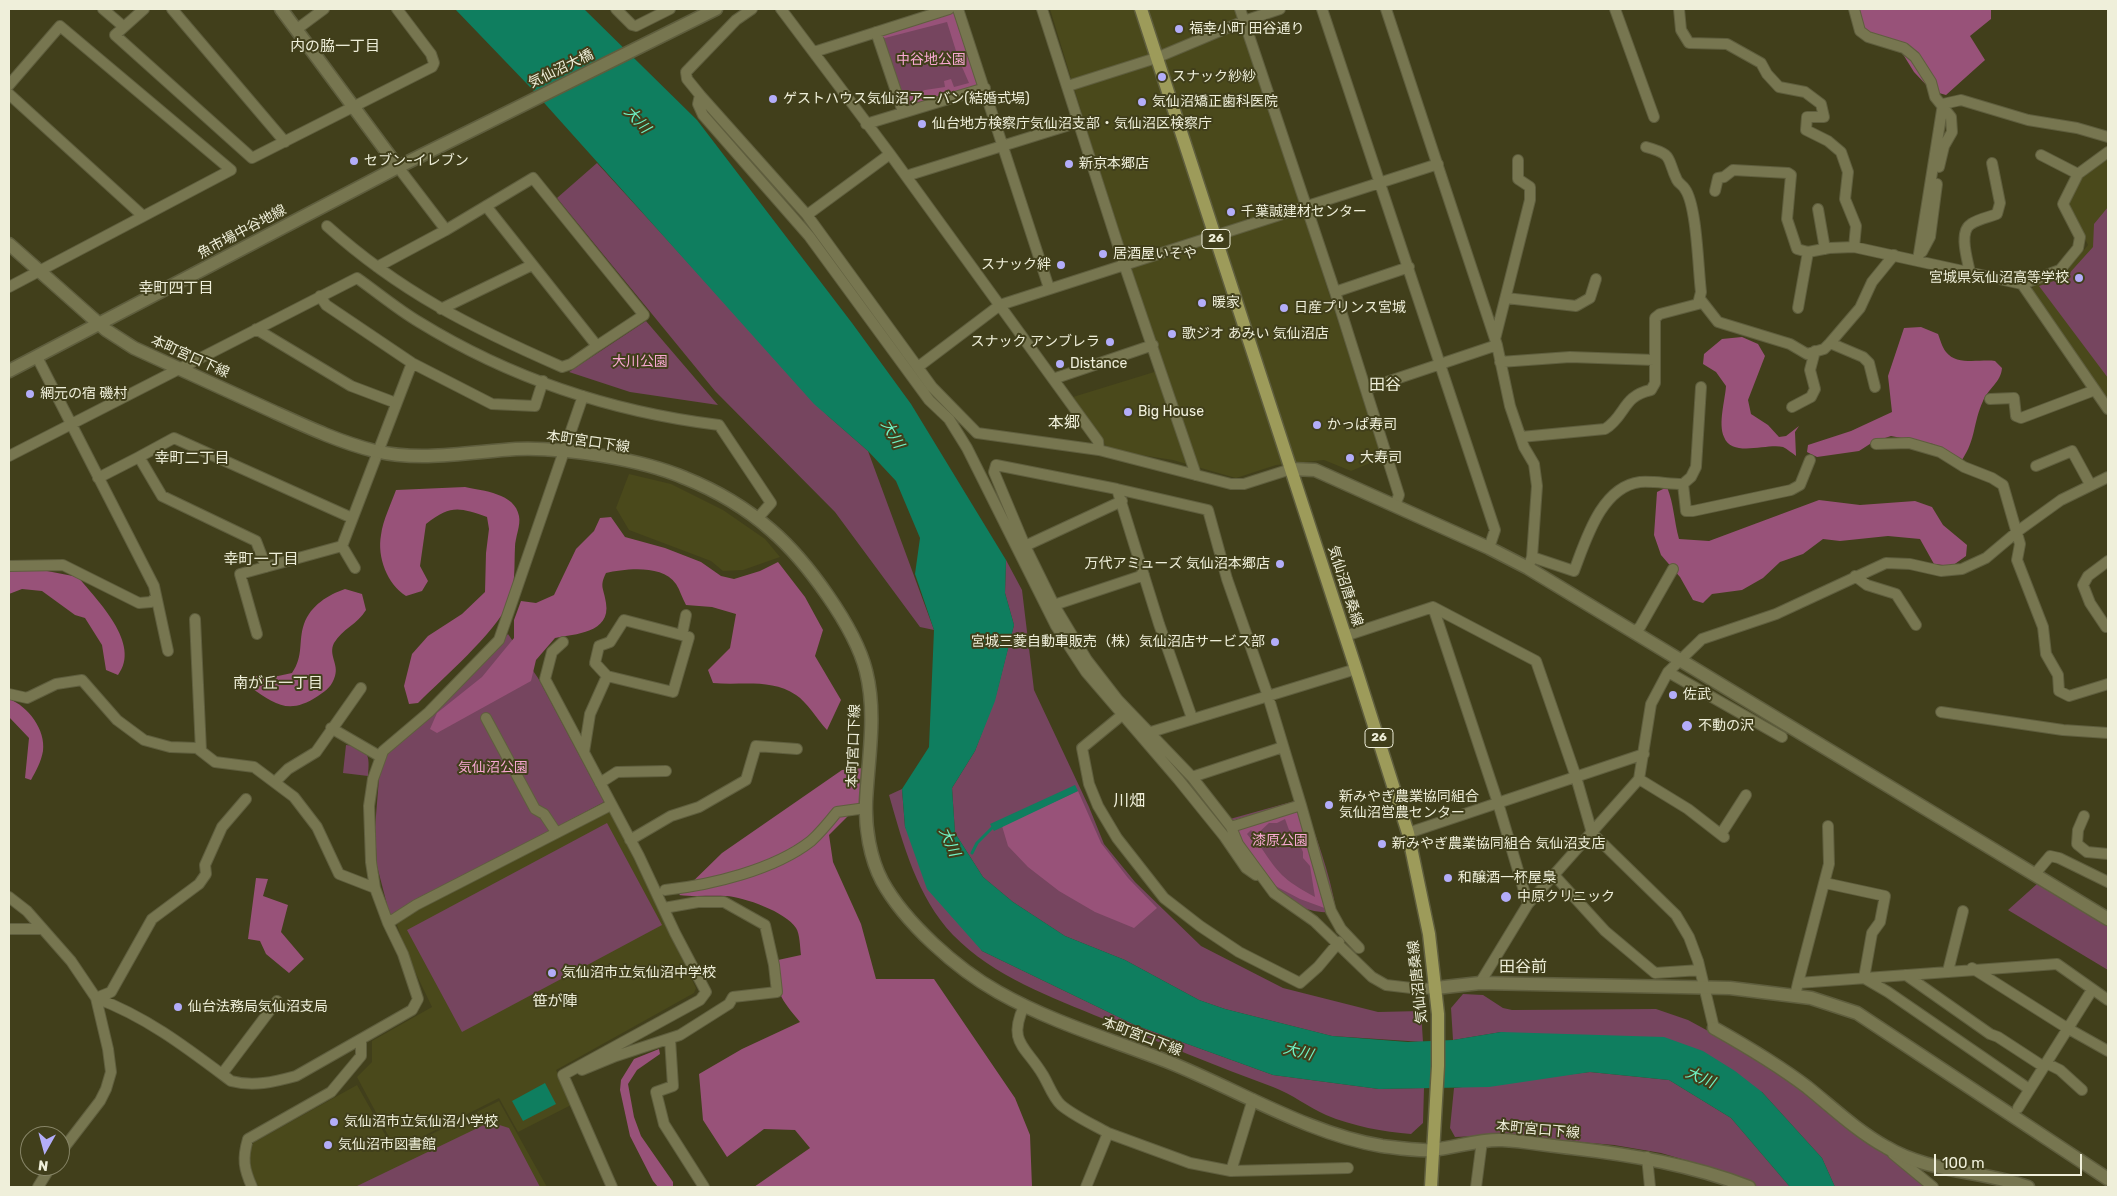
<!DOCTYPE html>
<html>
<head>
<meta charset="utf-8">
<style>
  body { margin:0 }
  #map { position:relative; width:2117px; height:1196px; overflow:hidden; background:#413f1b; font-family:Rubik,sans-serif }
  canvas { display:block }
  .frame { position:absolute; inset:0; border:10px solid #efefda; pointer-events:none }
  .north { position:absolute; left:20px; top:1126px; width:50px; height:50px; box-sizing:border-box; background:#413f1b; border:1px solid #878567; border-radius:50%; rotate:187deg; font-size:14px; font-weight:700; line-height:20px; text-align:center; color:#efefda }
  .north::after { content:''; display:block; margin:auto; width:18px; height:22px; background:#b3adf9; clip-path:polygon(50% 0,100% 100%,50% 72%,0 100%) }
  .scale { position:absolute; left:1934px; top:1154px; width:148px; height:22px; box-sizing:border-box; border:2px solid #efefda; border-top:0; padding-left:6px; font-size:15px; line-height:18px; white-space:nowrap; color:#efefda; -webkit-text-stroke:4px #413f1b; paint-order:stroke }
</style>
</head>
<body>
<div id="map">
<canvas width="2117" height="1196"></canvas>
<div class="frame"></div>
<div class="north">N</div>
<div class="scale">100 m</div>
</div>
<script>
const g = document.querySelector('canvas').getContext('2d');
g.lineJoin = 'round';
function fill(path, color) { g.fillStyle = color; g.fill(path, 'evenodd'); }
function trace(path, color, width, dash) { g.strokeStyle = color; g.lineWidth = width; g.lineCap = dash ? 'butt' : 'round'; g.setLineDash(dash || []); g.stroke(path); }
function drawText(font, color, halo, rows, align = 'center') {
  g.font = font + ' Rubik,"Noto Sans JP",sans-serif'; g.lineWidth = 4; g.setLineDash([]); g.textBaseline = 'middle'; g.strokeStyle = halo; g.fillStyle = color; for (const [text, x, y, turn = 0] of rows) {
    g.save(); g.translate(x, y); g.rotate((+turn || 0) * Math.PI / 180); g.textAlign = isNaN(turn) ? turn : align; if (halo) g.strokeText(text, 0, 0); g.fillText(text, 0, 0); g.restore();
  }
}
fill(new Path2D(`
  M1050,9H1237L1382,458L1351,471L1324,460L1276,465L1236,478L1173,460L1109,450L1073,397L1164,369L1093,150Z
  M2108,159V405L2031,292L2034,283L2065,273L2088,245L2068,203L2080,179Z
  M629,474L671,484L723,510L765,539L780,557L743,570L723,571L711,561L629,530L616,508Z
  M610,810L696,988L694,993L556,1070L573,1104L518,1132L499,1098L396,1150L357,1077L372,1062V1041L432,1007L409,959L396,922Z
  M357,1085L395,1152L499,1101L547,1187H259L250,1170L248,1158L253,1143Z`), '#4a491b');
fill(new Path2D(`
  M953,9L984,87L903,111L878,33Z
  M597,163L828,416L868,451L934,630L920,627L835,512L715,391L557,198Z
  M2108,207V378L2039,286L2066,277L2093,247L2094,224Z
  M646,321L718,405L630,392L569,372Z
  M1006,560L1022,590L1034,690L1089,807L1104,844L1135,882L1201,946L1283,988L1378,1012L1421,1011L1423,1042L1332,1036L1225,1009L1199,1000L1125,960L1065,936L1013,902L983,877L955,833L952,788L975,751L996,695L1014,625L1005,593Z
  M508,634L538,678L604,802L390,916L377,866L375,828L379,778L387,753L477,668Z
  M346,745C369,748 370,755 368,776L343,773Z
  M902,789L905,827L982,951L1135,1025L1273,1075L1379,1089L1424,1088L1423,1123L1411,1134C1384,1132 1352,1126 1326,1115C1308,1107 1292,1094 1273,1087C1216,1066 1160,1043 1104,1019C1051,997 994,977 953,935C917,897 903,844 889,795Z
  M1302,799C1315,832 1330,874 1336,910C1319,918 1284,902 1273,889C1256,868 1244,842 1230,819Z
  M607,823L662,925L462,1032L407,930Z
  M2037,884L2108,926V970L2008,910Z
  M1463,994L1483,995L1503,1008L1512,1010L1656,1009L1688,1020L1734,1045L1791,1082L1930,1187H1835L1822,1158L1762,1092L1501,1032L1453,1040L1451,1008Z
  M1590,1072L1669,1080L1731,1118L1790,1187H1755L1723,1171L1661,1153L1614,1145L1498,1135L1455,1137L1450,1128L1454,1088Z
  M490,1122L509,1128L540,1187H355Z`), '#76455f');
fill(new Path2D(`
  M955,9L983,87L904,109L903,99L925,90L945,87L944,81L951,79L954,87L969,83L959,60L944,66L941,58L949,57L956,51L947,22L881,39L880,34Z
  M1849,9H1991V19L1970,36L1985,60L1946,95L1932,91L1914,72L1901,51L1865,30Z
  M1921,327L1938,334C1940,339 1942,347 1946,352C1957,366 1980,359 1995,361L2002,368C2001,382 1988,389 1983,401C1973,423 1976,439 1962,460L1933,444L1891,436L1873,442L1859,451L1817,457L1807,452L1808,445L1851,431L1892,412L1888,376L1904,328Z
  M1742,337L1758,344L1765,356L1748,400L1751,414L1768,425L1779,437L1786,436L1799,426L1795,432L1796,456C1792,453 1787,449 1783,447C1767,443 1732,458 1724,437C1718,423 1725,401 1726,386L1716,372L1703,364L1704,354L1722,339Z
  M465,487C483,491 515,493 519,516C521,525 515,538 515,547C514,565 516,586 508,604C495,633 442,679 418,703L409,704L404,686L412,654L428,636L462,614L485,592L486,553L489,529L487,517C458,507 451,505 426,524L420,566L428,581L422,591L406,596C387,584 377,557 381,535C383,520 391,504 396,490Z
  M1667,487C1674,504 1674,521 1679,539L1709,541L1819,500L1860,505L1915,501L1932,507L1943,525L1967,545L1966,556L1952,566L1934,564L1920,539L1888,536L1840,541L1823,539L1803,554L1780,562L1763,578L1742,590L1712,594L1703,603L1693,600L1680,577L1661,555L1654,535L1657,492Z
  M611,517L625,537L665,548L701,562L721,576L734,579L760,571L778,562L805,597L823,630L815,656L841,700L827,730C817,719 807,702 796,695C770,678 741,686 713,683L708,670L730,648L736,614L712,607L686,605C682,598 680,590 676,584C662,564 625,569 606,573C599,587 604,588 606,603C611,633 575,634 555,638L536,660L531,681L437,733L430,729L437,713L482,677L514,638V620L521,601L536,603L554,595L576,549L594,531L600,518Z
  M9,570L47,571L78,577C97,600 142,644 118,675L106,670L102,645L85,618L75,615L42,591L22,589L9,594Z
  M345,589L362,594L366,610C358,624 342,629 334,643C328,655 339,664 335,676C332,686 327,690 318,696C289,715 276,705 250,687L251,676H278L292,673C304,656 298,641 304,624C311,605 328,595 345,589Z
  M9,699C28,706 46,730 43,751C41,762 36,771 31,780L25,778L29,738L9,717Z
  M874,767L866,798L829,835L833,862L861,924L876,979H934L1015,1098L1030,1135L1032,1187H754L810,1148L795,1130L764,1129L727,1157L703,1120L699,1074L742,1049L800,1022C781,999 774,992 778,960L801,955C800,948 800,934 796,928C786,912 744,897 726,896C710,895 695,897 679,895L722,853L842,770Z
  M1078,791L1101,843L1128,878L1157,908L1134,928L1095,912L1059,891L1028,867L1008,846L1002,826Z
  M1300,802L1330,910L1300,899L1268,882L1236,833L1233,820ZM1285,819L1289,830L1294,832L1303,852V858L1310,866L1315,897C1282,879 1279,874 1258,843L1255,844L1247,834L1251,830L1256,835L1269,823H1277Z
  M256,878L268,879L263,896L288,905L281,932L304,959L289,973L266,954L260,941L248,939Z
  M659,1049L660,1054L637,1070L628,1084L634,1117L641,1136L673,1182V1187H658L653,1181L630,1136L620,1090L621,1080L634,1059Z`), '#985279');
fill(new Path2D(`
  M455,9H584L697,120L852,323L911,404L1006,560L1005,593L1014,625L995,701L975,751L952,788L955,833L983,877L1013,902L1065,936L1125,960L1199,1000L1225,1009L1332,1036L1408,1042L1453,1040L1501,1032L1664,1037L1703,1051L1735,1071L1762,1092L1822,1158L1835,1187H1790L1731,1118L1669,1080L1590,1072L1489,1087L1379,1089L1273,1075L1135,1025L982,951L927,889L905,827L902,789L929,747L934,630L915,574L920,538L896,481L868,451L814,404L529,86Z
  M1075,785L1078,791L994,831L990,824Z
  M545,1083L556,1104L523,1121L512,1101Z`), '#0f7e5f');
trace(new Path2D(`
  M972,853L977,843L995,825`), '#0f7e5f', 3);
const street = new Path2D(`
  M103,9L124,27
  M144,9L115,35L252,158L432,67L434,63L431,54L397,9
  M172,9L285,142
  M616,9L632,25L636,26L670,9
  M752,9L736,20L686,72L687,79L700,95L698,104L703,115L809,236L929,400L949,419L967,448L1056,626L1086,672L1178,779L1224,836L1246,868L1256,875
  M781,9L890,154L1098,441L1099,450
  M958,9L1049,288
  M1042,9L1124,264L1196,475
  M1240,9L1335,292L1399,495L1395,505
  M1322,9L1495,530L1489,548
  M1386,9L1497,345L1510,406L1524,447L1534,464L1537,486L1532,557L1528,568
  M1615,9L1654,117
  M1679,9L1681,30L1689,43L1727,44L1761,63L1767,74L1779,87L1805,92L1821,104L1824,117H1807L1806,130L1828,141L1841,152L1848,172L1845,199L1856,226L1854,247
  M1854,9L1860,31L1868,37L1904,48L1915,57L1931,82L1935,97L1951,117L1952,132L1944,146L1939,167
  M297,29L324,9
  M876,32L903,112
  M814,52L949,9
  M9,85L60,26L231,170L9,287
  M1068,86L1156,58L1244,21L1280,9
  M9,94L143,216
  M700,95L807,215L932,387L977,433L1099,450L1231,484H1244L1291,469
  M866,124L985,88
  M2041,155L2078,174
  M906,176L1079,122
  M1715,191L1718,178L1724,177L1733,170L1788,173L1791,175L1787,219L1797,249L1808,252L1829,248L1854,247L2022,284L2060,270L2078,248L2080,237L2063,204L2078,174L2108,152
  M1818,209L1825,249
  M807,215L890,154
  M327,226C400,292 473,328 562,367L571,364L597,346L486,206
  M446,230L533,178L644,315L597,346
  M1922,252L1930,237L1937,184
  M1918,260L1943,104L1961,100L2028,120L2077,128L2108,137
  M377,267L446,230L398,167
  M1970,273C1968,261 1958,232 1971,224C1978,219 1989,217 1997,214L2000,203L1992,163
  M2022,284L2108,409
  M1335,292L1409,267
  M320,296L326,305L412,363L492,404L535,406L543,381
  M1506,298L1576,306L1590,298L1596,279
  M1700,299L1718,322L1790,344L1807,354L1824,349L1830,343L1860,308L1872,282L1894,255
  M1798,308L1808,252
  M441,309L532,265
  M256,329L351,386L396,403
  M1495,339L1530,200V187L1518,179V160
  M1830,343L1863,357L1869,363L1875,387
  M37,357L154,586L168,651
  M1500,362L1570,357L1654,360
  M918,367L1000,305L1438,164
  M1053,379L1153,345
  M1366,389L1497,345
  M1990,399L2014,398L2016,416L2021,418L2095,390
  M1792,407L1811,397L1815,389L1810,370L1815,351
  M1521,437L1605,429C1626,416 1622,396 1651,390L1655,383V318L1660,314L1698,304L1701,292C1698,268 1697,206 1685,189C1683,185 1679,184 1677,180C1666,158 1675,155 1646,147
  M1876,444L1909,443L1940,452L1964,467L1992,478L2003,485L2020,544L2017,560L2043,627L2046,654L2058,675L2059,691L2069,696L2108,684
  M9,456L357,278C377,292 397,309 419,322C510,378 613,412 719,425L771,503L757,519
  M2036,466L2072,451L2090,484
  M98,478L139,457
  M1683,484L1691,477L1696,467L1701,387
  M1117,489L1159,624L1192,718
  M1025,546L1122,501
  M1532,557L1574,571C1586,540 1601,487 1640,482C1654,481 1669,484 1683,484L1686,511H1693L1791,490L1800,485L1810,460
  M9,566L63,565L139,603L151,602L156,597
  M266,567L256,541L162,496L139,457L174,438L352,518
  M355,568L342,546L412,363
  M1855,576L1867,585L1896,594L1916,625
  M1054,605L1144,575
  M1433,607L1536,661L1576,777L1592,833L1676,915L1689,937L1698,961L1714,1028
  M195,619L201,751
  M2106,627L2090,603L2083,585L2088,576L2108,561
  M1635,631L1640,627L1673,569
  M257,634L240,574L342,546
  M682,635L686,615
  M1345,636L1433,607L1498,803L1528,904
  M563,642L552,652L545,679L639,856L675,933L706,992L700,1000L563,1075L612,1187
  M1668,672L1782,737
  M9,694L27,698L56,684L82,680L117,720L144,740L170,747L197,748L215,762L254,767L294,797L317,827L339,874L375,888
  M1941,712L2063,730L2108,733
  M1122,715L1082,748L1089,784L1098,806L1117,838L1164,898L1200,926L1239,952L1300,983L1318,967L1339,942
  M486,718L535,809L544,814L556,832
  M331,728L381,757
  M1151,732L1356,669
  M584,752L590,714L607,676L595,663L599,646L610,642L624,620L689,637L673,692L607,676
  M1192,777L1283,747
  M1639,779L1688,809L1724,837
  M275,782L288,769L316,752L361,688
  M600,783L617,772L666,771
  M2084,816L2078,830L2077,844L2087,852L2108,854
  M1231,827L1301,805
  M1408,833L1644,754
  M1721,834L1746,795
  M630,840L671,816L699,807L746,780L756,746L797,749
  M1554,875L1605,931L1655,973L1700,970
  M2034,875L2050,856L2059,858L2108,882
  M1825,883L1885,896L1880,922L1872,933L1864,978L1888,992L2029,1089
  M665,890C711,885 774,870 811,841C821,832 829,822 837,812L866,808
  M9,897L27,911L71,961L96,998L108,1049L111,1072L106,1089L100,1101L60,1153
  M388,923L416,905L611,805
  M9,929H43
  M1359,948L1341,929L1331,911L1301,805L1268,696L1227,579L1208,510L1117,489L996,465L994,472L1025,546L1054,605L1087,660L1118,700L1192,777L1231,827L1238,844L1274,893L1314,921L1372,977L1386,985L1420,989L1436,988
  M1972,968L2067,1028L2108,1051
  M1948,971L1963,911
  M1906,975L1990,1034L1998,1037L2044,1067
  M1480,983L1528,904L1639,779L1651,704L1668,672L1702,639L1776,614L1886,563L1910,564L1941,571L1962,569L1986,558L2018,531L2061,500L2108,477
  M1798,983L1829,864L1828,826
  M1795,996L1798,983L2057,964L2108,1000
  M96,998C147,1017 187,1048 231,1081C253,1087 274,1082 296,1076L412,1010L418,999L403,954L388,923L375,888L371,862L369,806L373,779L383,751L429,712L499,640L583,396
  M96,998L111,992L152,919L199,884L206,874L205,865L222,827L246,799
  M1024,1006C1007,1043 1026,1046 1043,1075C1048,1083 1053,1098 1061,1105C1074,1116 1092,1124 1108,1133
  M670,1039L673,1086L656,1092L664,1124L704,1187
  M2046,1063L2060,1070L2082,1090
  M582,1070L616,1056L680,1035L729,1004L733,997L777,992L774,965L765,925L724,902H698L664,908
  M222,1074L277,1001
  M2018,1108L2092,990
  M1893,1154L1933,1187
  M1647,1157L1650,1187
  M1231,1171L1348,1168
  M38,1187L51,1166
  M252,1187C244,1169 242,1159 248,1139L331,1092L361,1056V1040
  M1086,1187L1108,1133L1190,1163L1231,1171L1253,1099
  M1476,1187L1482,1141`);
const secondary = new Path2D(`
  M281,9L398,167
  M9,244L106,330L134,348C180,369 226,390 272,411C305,426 339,442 375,451C421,462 470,452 516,449C563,447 641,459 685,478C715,490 747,509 771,530C806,560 855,627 866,671C877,714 868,759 866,802C865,828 870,858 882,881C905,923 957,969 998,992C1051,1022 1109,1039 1166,1061C1235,1088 1308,1134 1382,1146C1398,1148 1416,1151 1432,1150C1455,1148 1478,1139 1502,1140C1525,1141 1549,1146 1572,1148C1633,1155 1692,1165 1749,1187
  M9,371L398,167L716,9
  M1291,469L1315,470L1489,548L1528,568L2108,919
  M1436,988L1480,983L1730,988L1811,998L1857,1013L2108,1179
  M1714,1028C1746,1046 1778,1065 1807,1087C1833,1108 1857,1131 1886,1147C1929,1173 1982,1170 2028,1187`);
const primary = new Path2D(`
  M1141,9L1356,669L1408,833L1429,934L1438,1014V1066L1431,1187`);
trace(street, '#5f5e3e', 12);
trace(secondary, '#5f5e3e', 15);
trace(primary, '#5f5e3e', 15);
trace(street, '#777650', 10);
trace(secondary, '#777650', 12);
trace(primary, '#9d9b5a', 12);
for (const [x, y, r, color] of [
  [1179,29,5,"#b3adf9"],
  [1162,77,5,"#b3adf9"],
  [773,99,5,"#b3adf9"],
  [1142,102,5,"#b3adf9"],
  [922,124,5,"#b3adf9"],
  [354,161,5,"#b3adf9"],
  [1069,164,5,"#b3adf9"],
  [1231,212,5,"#b3adf9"],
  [1103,254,5,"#b3adf9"],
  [1061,265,5,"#b3adf9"],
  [2079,278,5,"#b3adf9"],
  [1202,303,5,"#b3adf9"],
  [1284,308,5,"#b3adf9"],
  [1172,334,5,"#b3adf9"],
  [1110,342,5,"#b3adf9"],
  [1060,364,5,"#b3adf9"],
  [30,394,5,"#b3adf9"],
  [1128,412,5,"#b3adf9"],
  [1317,425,5,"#b3adf9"],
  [1350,458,5,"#b3adf9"],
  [1280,564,5,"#b3adf9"],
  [1275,642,5,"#b3adf9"],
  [1673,695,5,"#b3adf9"],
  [1687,726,6,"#b3adf9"],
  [1329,805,5,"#b3adf9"],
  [1382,844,5,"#b3adf9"],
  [1448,878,5,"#b3adf9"],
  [1506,897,6,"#b3adf9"],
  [552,973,5,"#b3adf9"],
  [178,1007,5,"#b3adf9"],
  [334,1122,5,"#b3adf9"],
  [328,1145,5,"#b3adf9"]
]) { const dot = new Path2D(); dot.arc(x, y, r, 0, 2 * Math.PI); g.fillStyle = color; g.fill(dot); trace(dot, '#413f1b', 2); }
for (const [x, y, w] of [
  [1216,239,28],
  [1379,738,28]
]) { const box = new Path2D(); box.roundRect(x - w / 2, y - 9.5, w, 19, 4); g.fillStyle = '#413f1b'; g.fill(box); trace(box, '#efefda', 1); }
drawText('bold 12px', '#efefda', null, [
  ["26",1216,239],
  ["26",1379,738]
]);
drawText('14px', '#efefda', '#413f1b', [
  ["福幸小町 田谷通り",1189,29],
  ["スナック紗紗",1172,77],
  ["ゲストハウス気仙沼アーバン(結婚式場)",783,99],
  ["気仙沼矯正歯科医院",1152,102],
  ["仙台地方検察庁気仙沼支部・気仙沼区検察庁",932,124],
  ["セブン-イレブン",364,161],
  ["新京本郷店",1079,164],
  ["千葉誠建材センター",1241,212],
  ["居酒屋いそや",1113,254],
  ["スナック絆",1051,265,"right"],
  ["宮城県気仙沼高等学校",2069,278,"right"],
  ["暖家",1212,303],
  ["日産プリンス宮城",1294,308],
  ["歌ジオ あみい 気仙沼店",1182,334],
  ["スナック アンブレラ",1100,342,"right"],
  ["Distance",1070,364],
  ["網元の宿 磯村",40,394],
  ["Big House",1138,412],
  ["かっぱ寿司",1327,425],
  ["大寿司",1360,458],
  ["万代アミューズ 気仙沼本郷店",1270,564,"right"],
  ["宮城三菱自動車販売（株）気仙沼店サービス部",1265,642,"right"],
  ["佐武",1683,695],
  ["不動の沢",1698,726],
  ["新みやぎ農業協同組合",1339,797],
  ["気仙沼営農センター",1339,813],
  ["新みやぎ農業協同組合 気仙沼支店",1392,844],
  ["和醸酒一杯屋梟",1458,878],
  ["中原クリニック",1517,897],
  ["気仙沼市立気仙沼中学校",562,973],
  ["仙台法務局気仙沼支局",188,1007],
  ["気仙沼市立気仙沼小学校",344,1122],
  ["気仙沼市図書館",338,1145]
], 'left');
drawText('14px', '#f8a8d2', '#413f1b', [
  ["中谷地公園",931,60],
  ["大川公園",640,362],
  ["気仙沼公園",493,768],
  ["漆原公園",1280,841]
]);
drawText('14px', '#efefda', '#413f1b', [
  ["気仙沼大橋",561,69,-26],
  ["魚市場中谷地線",242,232,-28],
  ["本町宮口下線",190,357,24],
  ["本町宮口下線",588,442,8],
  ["気仙沼唐桑線",1345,586,72],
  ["本町宮口下線",854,746,-88],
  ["気仙沼唐桑線",1418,982,-96],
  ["本町宮口下線",1142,1037,21],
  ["本町宮口下線",1538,1130,5]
]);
drawText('15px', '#efefda', '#413f1b', [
  ["内の脇一丁目",335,47],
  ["幸町四丁目",176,289],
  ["幸町二丁目",192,459],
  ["幸町一丁目",261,560],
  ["南が丘一丁目",278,684],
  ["笹が陣",555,1002]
]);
drawText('italic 15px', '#70f2c4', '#413f1b', [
  ["大川",637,120,47],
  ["大川",892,434,60],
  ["大川",949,842,66],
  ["大川",1298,1052,14],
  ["大川",1700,1078,23]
]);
drawText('16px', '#efefda', '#413f1b', [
  ["田谷",1385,385],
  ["本郷",1064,423],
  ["川畑",1129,801],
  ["田谷前",1523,967]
]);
</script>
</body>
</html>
